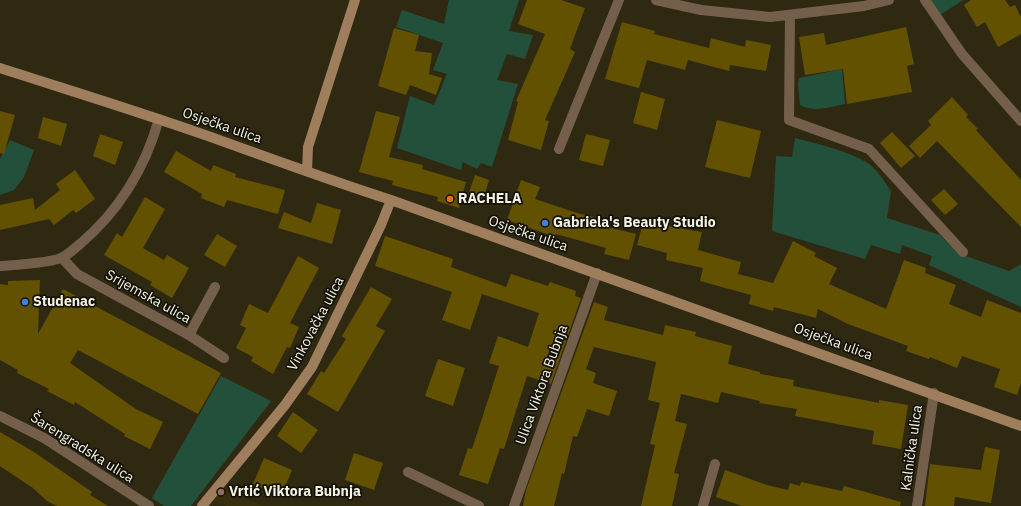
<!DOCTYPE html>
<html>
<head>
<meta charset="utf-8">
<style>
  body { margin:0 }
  canvas { display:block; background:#2f2912 }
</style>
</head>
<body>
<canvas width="1021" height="506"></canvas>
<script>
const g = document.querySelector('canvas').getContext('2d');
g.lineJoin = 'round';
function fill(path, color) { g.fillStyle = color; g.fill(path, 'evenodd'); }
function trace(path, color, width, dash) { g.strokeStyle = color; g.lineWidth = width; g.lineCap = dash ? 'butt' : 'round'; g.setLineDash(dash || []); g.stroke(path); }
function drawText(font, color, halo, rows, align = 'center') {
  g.font = font + ' "IBM Plex Sans",sans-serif'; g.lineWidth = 3.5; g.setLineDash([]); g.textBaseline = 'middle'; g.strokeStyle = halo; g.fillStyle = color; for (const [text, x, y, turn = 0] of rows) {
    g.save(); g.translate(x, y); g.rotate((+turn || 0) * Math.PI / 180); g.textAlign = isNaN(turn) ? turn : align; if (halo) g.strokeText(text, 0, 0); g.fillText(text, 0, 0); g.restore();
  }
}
fill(new Path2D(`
  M217,487L263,506H226L209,498Z`), '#372f10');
fill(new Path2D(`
  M449,0H519L509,31L533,35L525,59L507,54L497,80L518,84L492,167L481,163L477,169L463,162L461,170L397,148L410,96L434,105L447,74L433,70L443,43L396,27L402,10L444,24Z
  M925,0H963L937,17Z
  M842,69L845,104C830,107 813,113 800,105L798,84L799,78Z
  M795,138C818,144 845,150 866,162C877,169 884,181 891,191L887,218L940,235L957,253L1009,271L1021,264V307L929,265L932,256L902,245L900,254L871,245L865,259L772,231L776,156L792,157Z
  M10,140L34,150L24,177L14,190L0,195V159Z
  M221,376L271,401L191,506H164L152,498Z`), '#23503b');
fill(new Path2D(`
  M527,0H561L585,8L570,49L575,52L545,120L549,121L541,150L508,140L518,102L516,101L545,34L518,24Z
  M971,0H1005L1010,7L1015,5L1021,17V34L998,47L985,22L977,27L964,5Z
  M622,22L655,31L654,34L709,48L711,38L745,47L746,40L771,45L766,71L730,65L729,71L688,60L685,70L647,60L639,88L605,79Z
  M906,27L914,64L907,66L912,92L847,104L843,69L805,75L799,37L824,33L826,45Z
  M394,28L419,35L415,51L432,53L429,74L442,78L436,95L410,85L406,95L378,86Z
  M641,92L665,99L657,130L633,123Z
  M952,97L968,115L966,117L978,129L976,130L1021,180V227L937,141L920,158L909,146L931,125L928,121Z
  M0,111L15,115L4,154L0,153Z
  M376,111L400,117L389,157L423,165L422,169L466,182L459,208L437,201L438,197L392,185L393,181L359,172Z
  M43,117L67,124L61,146L38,138Z
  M717,120L761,131L750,178L705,167Z
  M892,132L915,156L901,168L880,143Z
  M100,134L123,142L115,165L93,156Z
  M586,134L610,140L603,166L579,160Z
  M176,151L211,171L213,165L236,174L235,177L285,190L278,214L227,200L224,207L201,198L202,194L164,172Z
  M75,170L95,199L76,213L73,210L54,225L49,219L0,230V205L33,198L35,210L60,190L56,184Z
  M475,175L489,180L483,200L468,195Z
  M521,180L540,187L535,199L577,213L602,219L600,225L636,234L629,260L604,254L606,248L556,234L555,237L507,220Z
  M944,189L958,204L945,215L931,200Z
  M145,197L165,209L143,248L164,260L167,255L189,268L172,298L150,285L152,282L104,255L117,233L122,237Z
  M317,203L341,210L332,244L278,228L284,212L311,223Z
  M644,219L672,227L702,232L698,250L741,262L738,274L773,283L793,241L816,253L814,256L837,268L829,284L886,309L904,260L926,268L925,273L956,285L949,304L981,317L987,300L1021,313V383L1017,395L994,387L1000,369L962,356L957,368L930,357L929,359L906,351L908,346L848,324L818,309L816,318L774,307L773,311L749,304L751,295L700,281L703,268L666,260L667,253L637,245Z
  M217,234L237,246L225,267L204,255Z
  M385,236L453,259L451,267L506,287L511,274L548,286L550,282L576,291L575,296L581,298L551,384L527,376L504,449L500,448L488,484L459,475L468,448L472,449L499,366L489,363L498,336L528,347L539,313L482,294L470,330L442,320L452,292L375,266Z
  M298,256L319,268L290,323L299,327L290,348L287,347L273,374L251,361L253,357L236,348L246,328L240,325L249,304L268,313Z
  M40,280L38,334L63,289L221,373L198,414L78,350L70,363L136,409L163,422L150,449L124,436L125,434L75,402L74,405L47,391L49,389L17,373L18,370L0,360V284L8,285V281Z
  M371,287L392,299L376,326L385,331L338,412L307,394L321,371L324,373L346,339L342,336Z
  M594,302L608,307L604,320L663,335L665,325L696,332L695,336L732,346L728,364L760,372V374L794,380L793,386L879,403V400L908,405L901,449L872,444L874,431L795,416L797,409L759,403L760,401L721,392L718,403L681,394L675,421L687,424L674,473L679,474L672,506H641L655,445L650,444L660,403L648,400L656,362L594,347L586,369L596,373L593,383L617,391L609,416L587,409L577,437L573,436L564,474L562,473L554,506H523L526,490Z
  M438,359L465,368L453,406L425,396Z
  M293,412L318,430L301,453L277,436Z
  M0,432L34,452L92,492L90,495L108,506H57L47,501L33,488L0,466Z
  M985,447L1000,450L991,503L955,497L954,506H925L930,464L981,470Z
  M354,453L383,463L374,490L345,480Z
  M264,458L292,470L281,496L253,484Z
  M725,470L767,485L788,490L790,483L800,486L801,482L842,491L844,486L901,502L900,506H742L716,497Z`), '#625100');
trace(new Path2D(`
  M656,0L701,10L770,17L864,6L889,0
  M925,0L962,54L1021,121
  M790,15L789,120L869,149L963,252
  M559,149L619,0
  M62,258L77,274L189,335L224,358
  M0,266C14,265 53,263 63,257C69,254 75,248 80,244C119,211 145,168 159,119
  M189,335L215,287
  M0,416L44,438L149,506
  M408,472L479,506
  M514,506L597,273
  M703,506L715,464
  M917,506L934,393`), '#745f4b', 10);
trace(new Path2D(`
  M0,68C68,90 137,111 205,135C267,157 328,180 391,200L1021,426
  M307,171L308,147L355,0
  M202,506L285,405L312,367L381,225L391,200`), '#9e7e5d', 10);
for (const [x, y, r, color] of [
  [450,199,4,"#e8710a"],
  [545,223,4,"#3f7fe0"],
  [25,302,4,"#3f7fe0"],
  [221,492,4,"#8d6e63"]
]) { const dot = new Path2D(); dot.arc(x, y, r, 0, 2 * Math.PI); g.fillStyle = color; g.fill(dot); trace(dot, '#141208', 1.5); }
drawText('14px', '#f6f3e5', '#141208', [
  ["Osječka ulica",222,126,19],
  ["Osječka ulica",528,234,19],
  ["Srijemska ulica",148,297,29],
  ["Vinkovačka ulica",316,324,-62],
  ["Osječka ulica",833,342,20],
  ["Ulica Viktora Bubnja",542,385,-70],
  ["Šarengradska ulica",82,448,32],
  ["Kalnička ulica",912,448,-82]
]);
drawText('bold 14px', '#f6f3e5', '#141208', [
  ["RACHELA",458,199],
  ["Gabriela's Beauty Studio",553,223],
  ["Studenac",33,302],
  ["Vrtić Viktora Bubnja",229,492]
], 'left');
</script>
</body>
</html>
